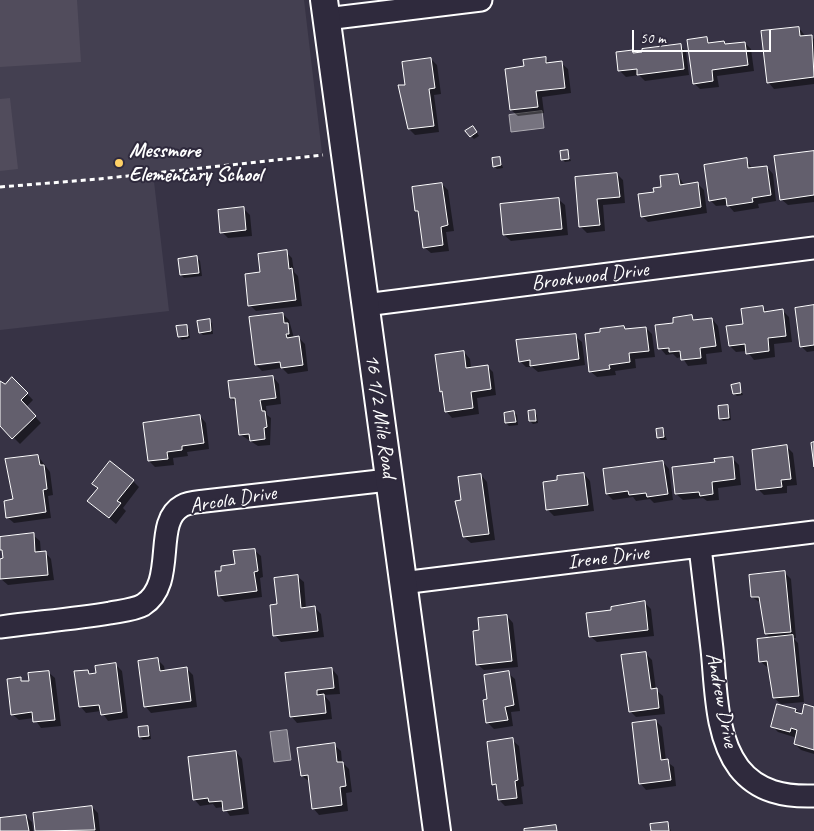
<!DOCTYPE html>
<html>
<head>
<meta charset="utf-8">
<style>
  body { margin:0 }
  #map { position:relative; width:814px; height:831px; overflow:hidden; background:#373345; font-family:Caveat,sans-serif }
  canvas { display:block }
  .scale { position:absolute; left:632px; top:30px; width:139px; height:22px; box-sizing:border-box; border:2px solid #fff; border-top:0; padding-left:6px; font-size:15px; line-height:18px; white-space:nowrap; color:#fff; -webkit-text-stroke:4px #2f2a3d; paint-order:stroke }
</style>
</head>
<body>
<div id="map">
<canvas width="814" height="831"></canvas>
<div class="scale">50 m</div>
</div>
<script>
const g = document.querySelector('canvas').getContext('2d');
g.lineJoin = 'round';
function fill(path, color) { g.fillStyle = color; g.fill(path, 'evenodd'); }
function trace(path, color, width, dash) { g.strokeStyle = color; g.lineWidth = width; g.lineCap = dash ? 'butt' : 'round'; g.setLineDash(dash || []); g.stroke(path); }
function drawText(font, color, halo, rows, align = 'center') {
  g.font = font + ' Caveat,sans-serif'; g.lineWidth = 4; g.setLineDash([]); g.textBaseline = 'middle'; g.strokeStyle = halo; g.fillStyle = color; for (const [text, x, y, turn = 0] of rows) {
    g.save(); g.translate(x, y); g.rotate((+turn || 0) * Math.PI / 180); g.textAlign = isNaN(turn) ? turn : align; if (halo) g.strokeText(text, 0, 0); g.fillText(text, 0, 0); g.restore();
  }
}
fill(new Path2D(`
  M0,0H304L322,153L153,173L169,311L0,330Z`), '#444051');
fill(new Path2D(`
  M0,0H77L81,62L0,67Z
  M10,98L18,169L0,171V99Z`), '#514c5c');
const water = new Path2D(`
  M542,111L544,128L511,132L509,115Z
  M287,730L291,760L274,762L270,732Z`);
fill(water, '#76737f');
trace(water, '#adabb2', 1);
fill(new Path2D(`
  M799,28L806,37L811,36L814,39V84L774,89L768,82Z
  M707,39L712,44L724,42L727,45L745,43L751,49L754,71L717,76L719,87L700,89L694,83Z
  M680,45L686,52L689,75L645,81L639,75L626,77L619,70L633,51L636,54Z
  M545,58L551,64L561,63L568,69L571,93L542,97L544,113L518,116L511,110L525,67Z
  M431,59L437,65L441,94L434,95L439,132L415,135L409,129L400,86H406Z
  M475,130L479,136L474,139L467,132Z
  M567,151L571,161L565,162L562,159Z
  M814,152V202L788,205L781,199Z
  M500,159L503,168L497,169L494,166Z
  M746,160L753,169L767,167L773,174L776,201L758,204L759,208L734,212L728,205L716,206L710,200Z
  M617,174L623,180L625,203L603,205L605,231L587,233L580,226L576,178Z
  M678,175L684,185L697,183L704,190L707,213L648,222L642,216L655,193Z
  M442,184L448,190L454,231L446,232L449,251L431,253L424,247L420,214L416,211Z
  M558,199L565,205L568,235L511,241L504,235L501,205Z
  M243,208L250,215L252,236L228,238L222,232Z
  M286,252L292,258L294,272L298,276L302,306L256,311L250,305L262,274Z
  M197,258L200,261L202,276L184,278L181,275Z
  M814,307V351L807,352L801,346Z
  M763,308L768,312L783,311L789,317L792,342L774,344L775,357L754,360L747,351L736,352L730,346L744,325Z
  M283,314L289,320L294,338L298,337L305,344L308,371L288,374L282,368L262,371L256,365ZM286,360V362L259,366V363Z
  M692,317L696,321L712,319L718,326L722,352L706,354L707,364L688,366L682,357L677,358L673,354L666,355L660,348L675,324Z
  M209,321L212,323L213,334L203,335L200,332Z
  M186,326L189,329L190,338L182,340L179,337Z
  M624,327L627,330L646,328L652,334L655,357L635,359L636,368L615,371L616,375L597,377L590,371Z
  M575,336L582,342L585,365L538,372L532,367H526L520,361Z
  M464,352L470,359L471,368L487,366L493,372L496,395L477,398L479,414L452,418L446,411L444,394L441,391Z
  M273,377L279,384L281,404L266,406L267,415L271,418L270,445L258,446L241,435L237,404L231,398Z
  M0,382L5,386L18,384L33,400L26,407L41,423L20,444L0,424Z
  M739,385L743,395L737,396L734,393Z
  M727,407L730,409L731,420L723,421L720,418Z
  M534,412L537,415L538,423L533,424L530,421Z
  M514,413L517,415L518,425L509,426L506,423Z
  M200,416L206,423L209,449L187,452L188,456L173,458L174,465L155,467L149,461Z
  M663,429L667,440H661L658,437Z
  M787,447L793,453L797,485L787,486V493L764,495L758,489Z
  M38,456L50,472L53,495L48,496L51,518L14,523L7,517Z
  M732,458L739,465L741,485L718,488L719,500L707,501L703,498L683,500L676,494L716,463Z
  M663,462L669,469L673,500L654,503L650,499L636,501L633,497L613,500L607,494Z
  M584,474L590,481L594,511L554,516L548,510L558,481Z
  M481,475L487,482L495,540L471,543L464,537L462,501Z
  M133,481L139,487L123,508L126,511L116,524L89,501Z
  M33,535L40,541L41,553L45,552L51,559L54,580L8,585L1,579L0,560L5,559L4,554L0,550V538Z
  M254,550L261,556L263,577L260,578L262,597L225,602L219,596L223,572L236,565Z
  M784,572L791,579L796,638H793L798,643L804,702L781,704L774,698L769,667H767L760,661L772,639L766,634L761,603L752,597Z
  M297,576L304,582L306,609L315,608L321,614L324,637L281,642L275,635L279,605Z
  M644,602L651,609L654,636L597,642L590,636L612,611Z
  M507,616L513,623L518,667L484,670L477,664L480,632Z
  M645,653L652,660L656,690L663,696L665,714L636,717L630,711Z
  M158,660L164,666L165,671L186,668L193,675L197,707L151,713L145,706Z
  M116,665L122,671L128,718L108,721L101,711L86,713L80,706L88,671L91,675L98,674Z
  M332,669L338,676L340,694L324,695L330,702L332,719L297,723L291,716Z
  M48,672L55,678L61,726L41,728L34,718L19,720L12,714L20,679L24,682H30Z
  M508,673L515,679L520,711L511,712L513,726L494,729L488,723L489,700Z
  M778,705L796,710L803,715L814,708V754L801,750L795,744L797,738L778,732L772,726Z
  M656,721L662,727L666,761L674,767L676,786L646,790L640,783Z
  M147,727L150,730L151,739L143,740L140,737Z
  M512,740L519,746L524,786L521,787L523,804L505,806L499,800L497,788L494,784Z
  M334,745L341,751L342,762L349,769L352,792L346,793L348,811L319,815L313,808L310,782L302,776Z
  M236,752L242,759L249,814L230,816L224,807L216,808L213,804L200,806L194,799Z
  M92,807L98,813L100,831H36L34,814Z
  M26,816L32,822L33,831H0V819Z
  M668,823L671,831H652Z`), '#0007');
const building = new Path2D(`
  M799,27L800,36L812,35L814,77L767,83L761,31Z
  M707,37L708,43L724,41L725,44L745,42L748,65L712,70L713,81L693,84L687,40Z
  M681,44L684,69L637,75V69L618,71L616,52L633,50V53L642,52V49Z
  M546,57V63L562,61L565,88L536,91L538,107L510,110L505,69L524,66L523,60Z
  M431,58L435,88L429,89L434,126L408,129L398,85H405L402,62Z
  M473,126L477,132L470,137L465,131Z
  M568,150L569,159L561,160L560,151Z
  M814,151V195L780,200L774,156Z
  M500,157L501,165L493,167L492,158Z
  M747,158L748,168L767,166L771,195L752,198L753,202L727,206L726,198L709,201L704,165Z
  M617,173L620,197L597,199L600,225L579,227L575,177Z
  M678,174L680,185L698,182L701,207L641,217L638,194L654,192L653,188L661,187L660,176Z
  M442,183L448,225L441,227L443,245L423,248L418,211H415L412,187Z
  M559,198L562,229L503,235L500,204Z
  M244,207L246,230L220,233L218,210Z
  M287,250L289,269L292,268L296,300L248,306L245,274L260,272L258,254Z
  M197,256L199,273L180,275L178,259Z
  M814,305V345L800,347L795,308Z
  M763,306L764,312L783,309L786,336L768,338L769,351L746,354L745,344L729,346L726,326L743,324L741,309Z
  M283,313L284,323H288L289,334H286L287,338L299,336L303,365L281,368L280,362L255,365L249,317Z
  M692,315L693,320L712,318L716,346L700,348L701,358L681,360L680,351L669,352V348L658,349L655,325L673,323V318Z
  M210,319L211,331L199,333L197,321Z
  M187,325L188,336L178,337L176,326Z
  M624,326L625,329L646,327L649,351L629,353L630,362L609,365L610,369L589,372L585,334L600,332V329Z
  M576,334L579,359L530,366V360L519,362L516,340Z
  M464,351L466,368L488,365L491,389L471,392L473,408L445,412L442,391L440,392L435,355Z
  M273,376L276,398L260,400L262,411H265L267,427L264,428L265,439L250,441L249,434L239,435L235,398H230L228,381Z
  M12,377L28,393L21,400L36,416L12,439L0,426V381L5,384Z
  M740,383L741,393L733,394L731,385Z
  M728,405L729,418L719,419L718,406Z
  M535,410L536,421H529L528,411Z
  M514,411L516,422L505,423L504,413Z
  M200,415L204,443L182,446V450L167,452L168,459L148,461L143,423Z
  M663,428L664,437L657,438L656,429Z
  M814,442V467L811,443Z
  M787,445L791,479L781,480L782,487L756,490L752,450Z
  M38,455L40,465H44L47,489L43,490L46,512L6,518L4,501L13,499L5,459Z
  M733,457L735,479L712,482L713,494L700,496L699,492L675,494L672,467L715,462L714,459Z
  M110,461L134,480L117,501L121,503L109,518L87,501L98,488L92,484Z
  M663,461L668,494L647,497L646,493L629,495L628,491L606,494L603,469Z
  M584,473L588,505L546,510L543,482L557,480V476Z
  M481,474L489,534L463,537L455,501L461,500L458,477Z
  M34,533L35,552L46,551L48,575L0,579V559L3,558L2,550H0V537Z
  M255,549L258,571L254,572L257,591L218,596L215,571H221V566L235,564L233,551Z
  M785,571L791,632L765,634L759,597H751L749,575Z
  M298,575L301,608L315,606L318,631L273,636L270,605L277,604L274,578Z
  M645,601L648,630L589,637L586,613L611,610V607Z
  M507,615L512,661L476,665L473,631L479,630L478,618Z
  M793,635L799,696L773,698L767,661L759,662L757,639Z
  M646,652L651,689L657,688L659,708L629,712L621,655Z
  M158,658L160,671L187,667L191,701L144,707L138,661Z
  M116,663L122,712L101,715L99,705L79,707L74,671L88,670L89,674L96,673L95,666Z
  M332,668L334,688L317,690V695L324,694L326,713L290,717L285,673Z
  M49,671L55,720L33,722L32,712L11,715L7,679L21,677V681H29L28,673Z
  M509,671L514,705L505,707L508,720L486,723L483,700L487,699L484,675Z
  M777,704L796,709L795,712L802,714L804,704L814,707V750L794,744L797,730L791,728L790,732L771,727Z
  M656,720L661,760L668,759L671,780L639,784L632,723Z
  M148,726L149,736L139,737L138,727Z
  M513,738L518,780L515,781L517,798L498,800L496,784L492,785L487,742Z
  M335,743L337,762H343L346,786L340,787L342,805L312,809L308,775L301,776L297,748Z
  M236,751L243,808L223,811L222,801L209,802L208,798L193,800L188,757Z
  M92,806L95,830L35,831L33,813Z
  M26,815L29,831H0V818Z
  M668,822L669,831H651L650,824Z
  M556,825L557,831H524V829Z`);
fill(building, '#635f6d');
trace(building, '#fff', 1);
const minor = new Path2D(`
  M326,19L481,0
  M365,305L814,248
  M700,547C704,581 708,615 712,649C716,687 715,736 739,768C758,792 785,797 814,796
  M402,583L814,532
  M0,627C37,622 74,619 110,613C120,611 134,610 143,605C178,583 152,522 182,506C189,502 197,502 205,501L388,480`);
const tertiary = new Path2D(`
  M324,0L437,831`);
trace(minor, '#fff', 25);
trace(tertiary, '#fff', 30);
trace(new Path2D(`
  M0,187L99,179L323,155`), '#fff', 3, [5, 4]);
trace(minor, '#2f2a3d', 21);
trace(tertiary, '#2f2a3d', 26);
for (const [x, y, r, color] of [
  [119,163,5,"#ffd166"]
]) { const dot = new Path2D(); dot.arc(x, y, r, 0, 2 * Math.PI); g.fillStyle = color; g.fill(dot); trace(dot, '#2f2a3d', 2); }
drawText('bold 21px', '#fff', '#2f2a3d', [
  ["Messmore",129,151],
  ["Elementary School",129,175]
], 'left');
drawText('21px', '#fff', '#2f2a3d', [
  ["Brookwood Drive",590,277,-7],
  ["16 1/2 Mile Road",380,416,82],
  ["Arcola Drive",233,500,-9],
  ["Irene Drive",608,558,-7],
  ["Andrew Drive",721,700,79]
]);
</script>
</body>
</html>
